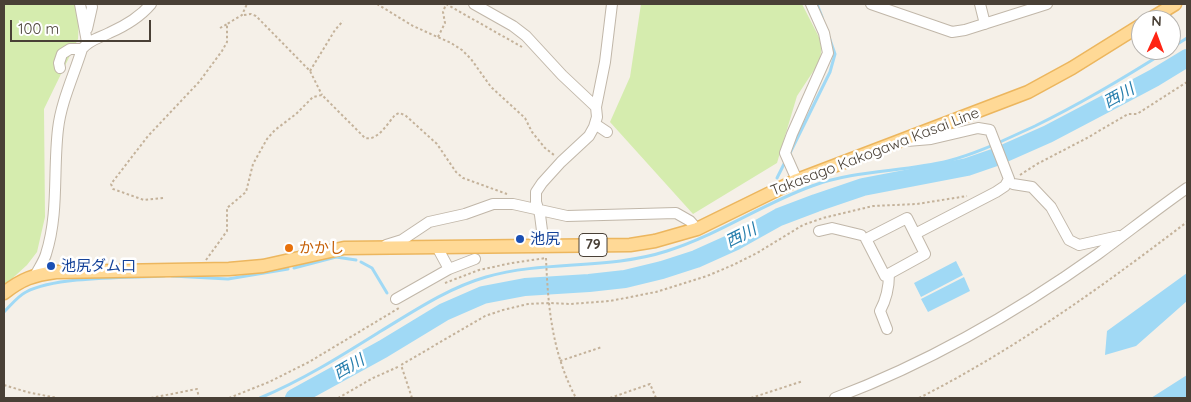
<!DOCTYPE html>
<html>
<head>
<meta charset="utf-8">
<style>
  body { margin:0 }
  #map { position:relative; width:1191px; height:402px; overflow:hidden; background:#f5f0e8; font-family:Quicksand,sans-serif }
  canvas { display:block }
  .frame { position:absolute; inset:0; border:5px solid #494036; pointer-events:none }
  .north { position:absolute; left:1131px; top:10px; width:50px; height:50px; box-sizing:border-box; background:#fff; border:1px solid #b6b3af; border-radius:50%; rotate:2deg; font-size:14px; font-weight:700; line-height:20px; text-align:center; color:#494036 }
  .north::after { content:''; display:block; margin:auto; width:18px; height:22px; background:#ff2514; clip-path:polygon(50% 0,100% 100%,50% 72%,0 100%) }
  .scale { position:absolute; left:10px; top:20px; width:141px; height:22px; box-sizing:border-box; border:2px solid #494036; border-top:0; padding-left:6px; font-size:15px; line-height:18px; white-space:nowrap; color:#494036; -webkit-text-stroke:4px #fff; paint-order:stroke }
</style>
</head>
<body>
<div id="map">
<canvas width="1191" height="402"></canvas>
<div class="frame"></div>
<div class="north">N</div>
<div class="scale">100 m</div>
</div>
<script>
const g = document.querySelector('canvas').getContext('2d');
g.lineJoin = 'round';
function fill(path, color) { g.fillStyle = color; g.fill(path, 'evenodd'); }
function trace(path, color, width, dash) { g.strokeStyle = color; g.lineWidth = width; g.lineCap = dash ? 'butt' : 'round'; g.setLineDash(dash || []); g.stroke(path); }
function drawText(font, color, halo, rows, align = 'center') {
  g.font = font + ' Quicksand,"Noto Sans JP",sans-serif'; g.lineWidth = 5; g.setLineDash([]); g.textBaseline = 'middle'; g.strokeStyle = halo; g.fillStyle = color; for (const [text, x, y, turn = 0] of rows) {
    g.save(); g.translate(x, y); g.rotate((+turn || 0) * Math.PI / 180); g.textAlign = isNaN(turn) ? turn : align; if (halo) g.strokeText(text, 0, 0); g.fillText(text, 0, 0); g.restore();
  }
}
fill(new Path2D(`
  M4,4H83L79,19L78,39L44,109L45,217L37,252L27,265L4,286Z
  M641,4H802L822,43L820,61L797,96L777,163L693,214L610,122L630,77Z`), '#d5ecae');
fill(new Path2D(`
  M956,261L963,275L921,297L914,283Z
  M1187,273V301L1136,346L1105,355L1107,331Z
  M964,277L970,291L928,312L921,299Z
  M1187,375V398H1151Z`), '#a0d9f5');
trace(new Path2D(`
  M817,4L822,17
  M1171,48L1187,38
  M789,155L830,72L835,54L829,37
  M777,178L786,160
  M361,262L372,268L387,293
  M294,268L336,257L356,260
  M172,276L228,279L288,269
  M4,312C11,305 18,296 26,292C56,276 129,278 164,276
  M260,398C303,380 341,356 381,331C414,311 448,288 486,277C545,260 608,270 667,251C718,235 762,204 812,186C855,170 903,172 948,161C979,153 1006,139 1035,126C1082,103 1124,78 1168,50`), '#a0d9f5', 3);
trace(new Path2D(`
  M294,398L383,349L444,312L483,295L525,287L589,283L625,279L662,270L696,259L736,241L779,217L816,203L863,187L967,167L996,157L1048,134L1107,103L1154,78L1187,58`), '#a0d9f5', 18);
const minor = new Path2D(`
  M80,4L87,42
  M474,4L513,26L526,36L562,75L596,107
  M871,4L952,32L965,30L1047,4
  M980,4L985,24
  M87,29L92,7L91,4
  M60,68L59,63L62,54L70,49H82
  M595,124L607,132
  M907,141L931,139L978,128L990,130L1009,179L1005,186L996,192L915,234
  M797,180L785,153L792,134L828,53L824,33L811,4
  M1013,184L1032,187L1051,207L1069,240L1079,245L1119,236
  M907,218L925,254L885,276L866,239Z
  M819,231L832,228L861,235
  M386,245L402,240L429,222L465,214L493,204H513L567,216L676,213L690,221L697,229
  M544,246L540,215L536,202V192L542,183L561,162L589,136L594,127L597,117L596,107L605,62L612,4
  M437,247L449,269
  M36,274C39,268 44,261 46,254C59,213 53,171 58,129C61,102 74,75 82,49C89,40 99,38 109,33C125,26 140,17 151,4
  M396,299L449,269L475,259
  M887,329L880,311C886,300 889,288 889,274
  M835,398C928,363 1018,311 1098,254C1128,232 1157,209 1187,188`);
const major = new Path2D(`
  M1149,20L1175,4
  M4,293C22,279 33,275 56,272L229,269L263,266L344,248L630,245L655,241L697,229L797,180L1028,92L1072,68L1141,25`);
trace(minor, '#c1b7a9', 12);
trace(major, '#ecb65e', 15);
trace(new Path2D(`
  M377,4L413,26L451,43L462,50L471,59L491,87L525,118L532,132L545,148L554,155
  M446,4L522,47
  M244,15L251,14L256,16L310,71L322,95
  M220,28L227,24
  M438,37L445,23L443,12L446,4
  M310,71L335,30L343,21
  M1020,175L1037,164L1087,138L1128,114H1137L1187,82
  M163,198L144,200L113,189L111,184L148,136L199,82L222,51L227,42V24L242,15L247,4
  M546,258C548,307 552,353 576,398
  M206,260L227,231V208L246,192L253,164L267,139L275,130L296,114L313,97L322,95L365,138C378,141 387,124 395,115L399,113L405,115L437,144L456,172L463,178L507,194
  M445,283L479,270L512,263L546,258
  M560,361L602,347
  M4,385L27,392L57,398
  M151,398L197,389L199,398
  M229,398L269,382L309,362L399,308
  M338,398L373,378L400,366
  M412,398L401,365L485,316L503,310L528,304L549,303L570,304L610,301L656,292L707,276L733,265L757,253L803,225L823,218L873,206L917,204L967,196
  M610,398L650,384L656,398
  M751,398L803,381
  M919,398C1014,350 1103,286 1187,222`), '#c4b29a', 2, [2.5, 2.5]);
trace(minor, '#fff', 10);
trace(major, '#ffd996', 12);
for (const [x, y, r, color] of [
  [520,239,5,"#1a4fb4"],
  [289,248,5,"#e8710a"],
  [51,266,5,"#1a4fb4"]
]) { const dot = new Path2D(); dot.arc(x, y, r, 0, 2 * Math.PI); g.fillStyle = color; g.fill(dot); trace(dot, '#fff', 2); }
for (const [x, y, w] of [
  [593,245,28]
]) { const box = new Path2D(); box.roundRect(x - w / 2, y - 11.5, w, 23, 4); g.fillStyle = '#fff'; g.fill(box); trace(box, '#494036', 1); }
drawText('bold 14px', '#494036', null, [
  ["79",593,245]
]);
drawText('15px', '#494036', '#fff', [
  ["Takasago Kakogawa Kasai Line",875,152,-21]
]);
drawText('15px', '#164399', '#fff', [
  ["池尻",530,239],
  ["池尻ダム口",61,266]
], 'left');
drawText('15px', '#c56008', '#fff', [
  ["かかし",299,248]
], 'left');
drawText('italic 16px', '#257dac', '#fff', [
  ["西川",1119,96,-29],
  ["西川",741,236,-27],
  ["西川",349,367,-30]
]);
</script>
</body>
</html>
